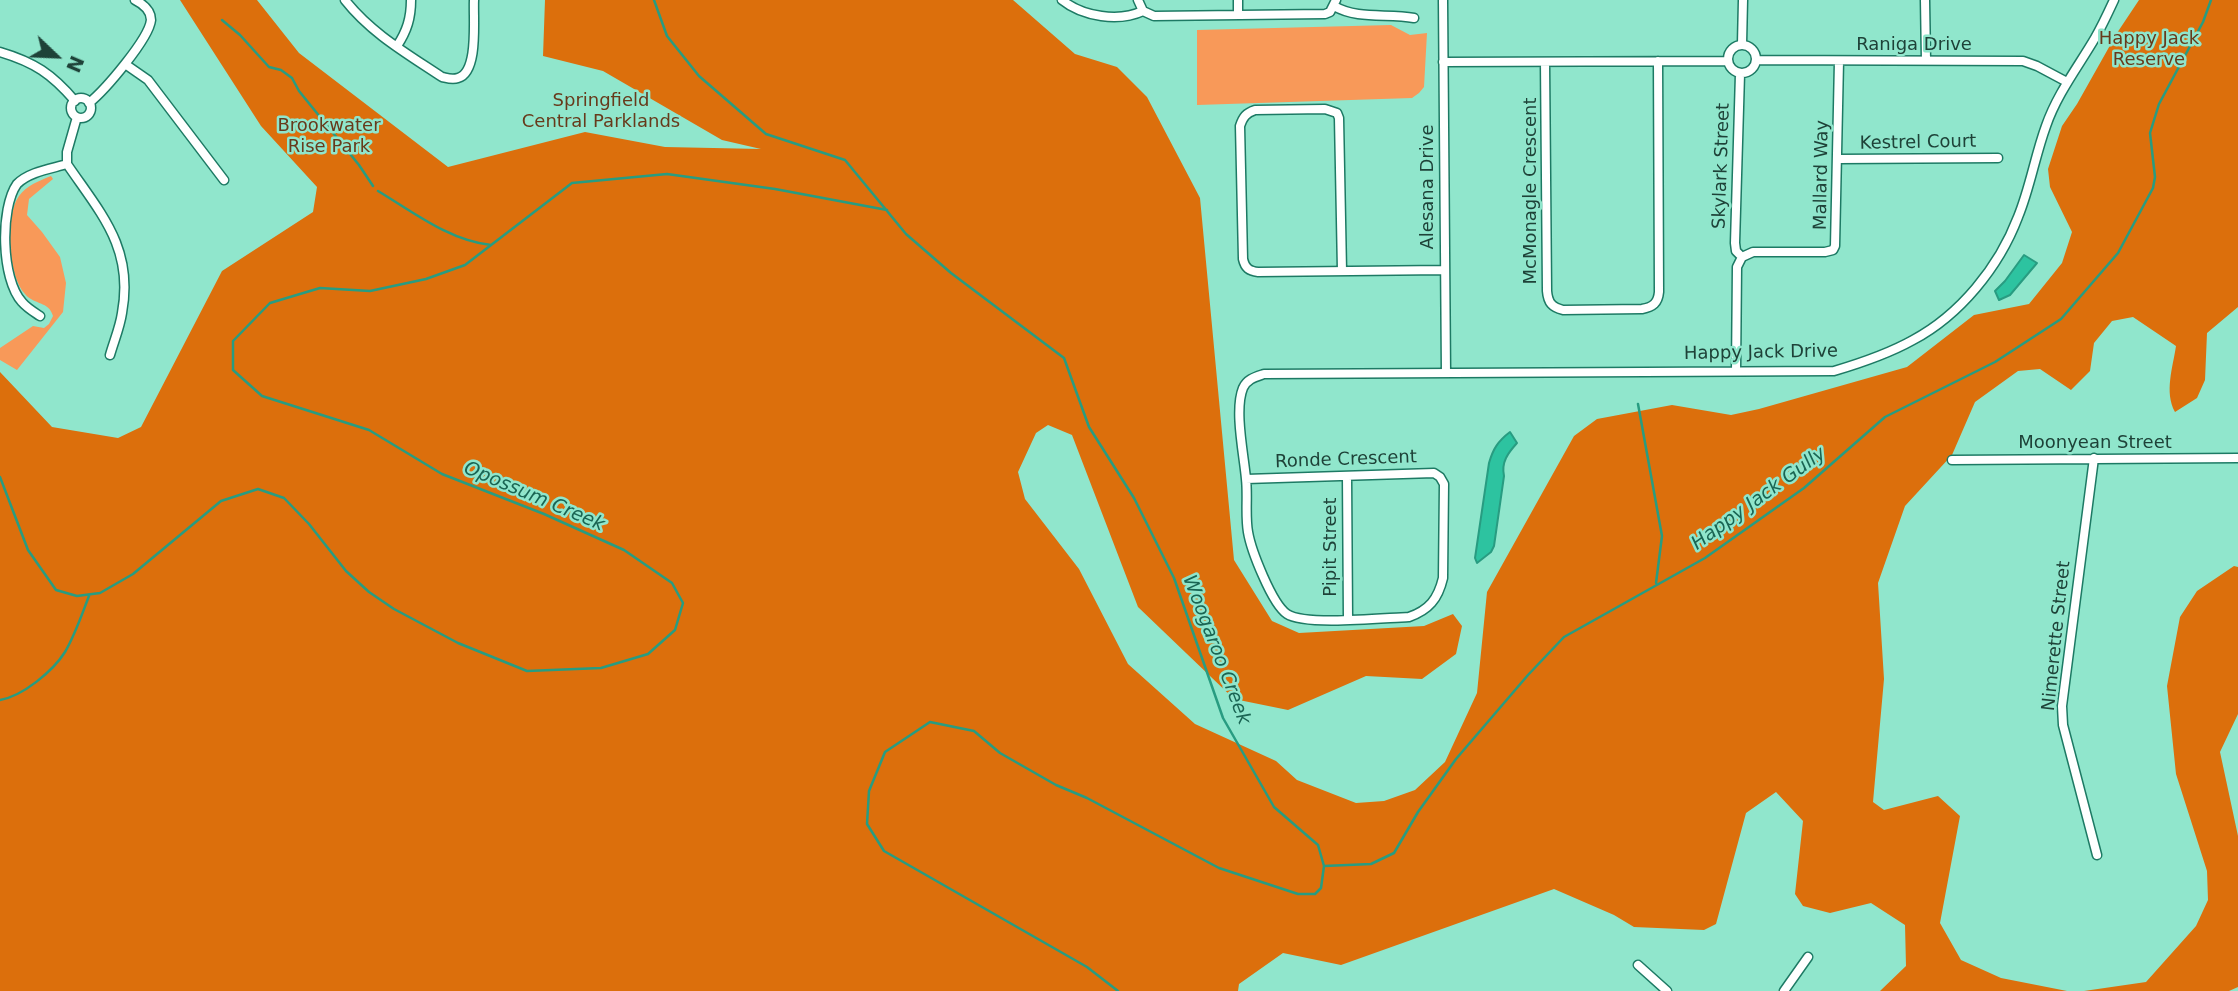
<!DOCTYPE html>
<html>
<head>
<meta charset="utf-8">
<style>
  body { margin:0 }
  #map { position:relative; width:2238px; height:991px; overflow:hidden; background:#90e6cc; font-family:"DejaVu Sans",sans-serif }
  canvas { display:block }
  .north { position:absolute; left:21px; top:21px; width:70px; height:70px; -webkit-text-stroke:5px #90e6cc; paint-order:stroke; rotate:113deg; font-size:19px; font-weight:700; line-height:28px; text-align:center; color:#1e4238 }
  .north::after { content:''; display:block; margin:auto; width:24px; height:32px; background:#1e4238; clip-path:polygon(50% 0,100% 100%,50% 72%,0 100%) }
</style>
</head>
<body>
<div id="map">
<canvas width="2238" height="991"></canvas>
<div class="north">N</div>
</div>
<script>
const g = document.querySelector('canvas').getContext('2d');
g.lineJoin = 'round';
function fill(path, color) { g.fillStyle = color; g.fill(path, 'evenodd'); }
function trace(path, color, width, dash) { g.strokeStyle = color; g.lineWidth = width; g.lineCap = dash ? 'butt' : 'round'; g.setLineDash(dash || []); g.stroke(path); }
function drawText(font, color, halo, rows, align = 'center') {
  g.font = font + ' "DejaVu Sans",sans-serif'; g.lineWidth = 5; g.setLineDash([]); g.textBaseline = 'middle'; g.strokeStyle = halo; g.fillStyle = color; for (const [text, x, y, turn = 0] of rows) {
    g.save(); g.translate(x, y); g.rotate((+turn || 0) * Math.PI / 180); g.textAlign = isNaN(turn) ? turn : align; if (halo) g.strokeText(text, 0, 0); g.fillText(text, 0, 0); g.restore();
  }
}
fill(new Path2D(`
  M1391,25L1410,35L1427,33L1424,87L1419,93L1412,98L1197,105V30Z
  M51,176L53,179L29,199L27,215L42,232L60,257L66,283L63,312L17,370L0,360V348L33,326L44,328L49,324L53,316C49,301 34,305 25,294C8,276 4,216 19,196C27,185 39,181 51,176Z`), '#f89959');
fill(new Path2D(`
  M180,0H257L299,53L448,167L585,132L665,147L761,149L722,140L603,71L543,56L545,0H1013L1075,54L1117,67L1147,97L1200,198L1234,560L1272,621L1299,633L1424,626L1453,614L1462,626L1456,654L1422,679L1366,676L1288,710L1234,699L1138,607L1072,435L1048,425L1036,433L1018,472L1025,499L1079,569L1128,664L1195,724L1276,761L1297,780L1356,803L1384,801L1415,790L1445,762L1477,693L1487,592L1574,436L1597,419L1672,405L1731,415L1759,409L1907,367L1974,315L2029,304L2062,263L2072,232L2050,187L2048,169L2062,126L2077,104L2117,33L2139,0H2238V307L2207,333L2205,380L2197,398L2175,412C2164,392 2173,367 2176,346L2133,317L2112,321L2094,343L2090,371L2071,390L2040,369L2018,371L1975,402L1952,455L1905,506L1878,583L1884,679L1873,802L1884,810L1938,796L1960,816L1940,923L1961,960L2001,978L2067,991H1880L1906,966L1905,925L1871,903L1830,913L1803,906L1795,894L1803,821L1776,792L1746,813L1716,924L1704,930L1634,927L1614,915L1554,889L1341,965L1283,953L1239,984L1238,991H0V372L52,427L118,438L141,427L222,271L313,212L317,187L261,126Z
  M2234,566L2238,567V714L2220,752L2238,836V987L2229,991H2084L2146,982L2196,926L2208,900L2207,871L2176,774L2167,686L2180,617L2197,591Z`), '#dc6f0c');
const water = new Path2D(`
  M2024,255L2037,263L2010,295L1999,300L1995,291L2005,281Z
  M1510,432L1517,443C1508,453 1501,462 1504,476L1494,546L1491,552L1477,563L1475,558L1489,463C1493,449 1498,441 1510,432Z`);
fill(water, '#2dc3a0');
trace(water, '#289c81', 2);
trace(new Path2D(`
  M654,0L667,36L699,76L766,134L845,160L906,234L951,273L1064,358L1089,427L1134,498L1174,578L1223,718L1274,807L1318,845L1324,866L1321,888L1315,894H1298L1219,868L1087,798L1056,785L1000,753L974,731L930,722L885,752L869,791L867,824L884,851L1087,967L1118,991
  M222,20L240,35L269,67L281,70L292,78L299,91L359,165L373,186
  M378,191C413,212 450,241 491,245
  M1638,404L1662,536L1656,583
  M0,477L28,550L56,590L77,596L100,593L133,574L221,501L258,489L284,498L309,524L346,571L369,592L394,609L458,643L527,671L601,668L648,654L675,630L683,603L672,583L624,550L544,514L442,474L369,430L262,396L233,370V341L270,303L320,288L370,291L426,279L465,265L572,183L667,174L775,189L887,210
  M0,700C23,696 53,671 65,652C75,635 82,614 89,596
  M1324,866L1371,864L1394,853L1418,812L1456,759L1528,675L1564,637L1705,558L1804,488L1885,417L1995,362L2061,319L2118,253L2153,188L2155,177L2150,133L2159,104L2203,22L2211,0`), '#289c81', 2.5);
const minor = new Path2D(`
  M345,0C371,33 406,53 442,77C447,78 452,80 458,78C479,72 473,19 474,0
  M1062,0C1083,17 1119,22 1143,11
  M1138,0L1143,11L1154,16L1325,14L1330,12L1336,0
  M1238,0V15
  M1443,0L1446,373
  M1925,0L1926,60
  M1334,6C1358,20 1387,13 1414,18
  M1742,44L1743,0
  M1728 59a14 14 0 1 1 28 0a14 14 0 1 1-28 0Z
  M397,46C407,31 411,18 411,0
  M0,52C34,62 52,74 75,101
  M1757,60L2023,61L2037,66L2067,82
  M1443,62L1728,61
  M1545,62L1547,291C1548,303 1552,307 1563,310L1642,309C1653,307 1658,303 1659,292L1658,61
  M125,64L148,80L224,180
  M1740,74L1735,243L1736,251L1742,257
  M71 108a10 10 0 1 1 20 0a10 10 0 1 1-20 0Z
  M89,103C105,90 149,39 151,20C151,10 143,4 135,0
  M77,117L67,152V164C101,214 134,248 122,313C120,327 114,341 110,355
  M1838,159L1998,158
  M1342,271L1339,118L1337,113L1325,109L1255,110C1246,113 1243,117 1240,126L1243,259C1245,268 1249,271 1258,272L1444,270
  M40,316C34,312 27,308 22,302C1,279 0,208 17,184C29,172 50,169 67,164
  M1736,371L1737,267L1742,257L1753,252H1825L1833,250L1835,246L1839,61
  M2094,458L2062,706L2063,725L2097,855
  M1952,460L2238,458
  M1347,476L1348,619
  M1246,479L1434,473L1440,477L1444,484L1443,578C1438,599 1429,610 1409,617C1383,618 1305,626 1287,614C1272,604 1251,550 1248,532C1245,515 1248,496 1246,479C1244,455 1234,410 1243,388C1247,379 1255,377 1264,374L1834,371C1861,363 1888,354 1913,340C1960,315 1999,267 2018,217C2030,188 2035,156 2046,126C2057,94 2078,67 2095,38C2102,26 2108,13 2114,0
  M1638,965L1667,991
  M1784,991L1808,957`);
trace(minor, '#1d7a64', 11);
trace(minor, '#fff', 8);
drawText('18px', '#673a1b', '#90e6cc', [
  ["Happy Jack",2149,39],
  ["Reserve",2149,60],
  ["Springfield",601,101],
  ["Central Parklands",601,122],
  ["Brookwater",329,126],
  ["Rise Park",329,147]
]);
drawText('18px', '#1e4238', '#90e6cc', [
  ["Raniga Drive",1914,45],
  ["Kestrel Court",1918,143,-1],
  ["Skylark Street",1722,166,-88],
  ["Mallard Way",1822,175,-89],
  ["Alesana Drive",1428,187,-90],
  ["McMonagle Crescent",1531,191,-90],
  ["Happy Jack Drive",1761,353,-1],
  ["Moonyean Street",2095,443],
  ["Ronde Crescent",1346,460,-2],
  ["Pipit Street",1331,547,-90],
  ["Nimerette Street",2057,636,-84]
]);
drawText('italic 19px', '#1a6553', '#90e6cc', [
  ["Opossum Creek",534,497,23],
  ["Happy Jack Gully",1759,499,-36],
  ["Woogaroo Creek",1216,650,69]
]);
</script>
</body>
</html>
